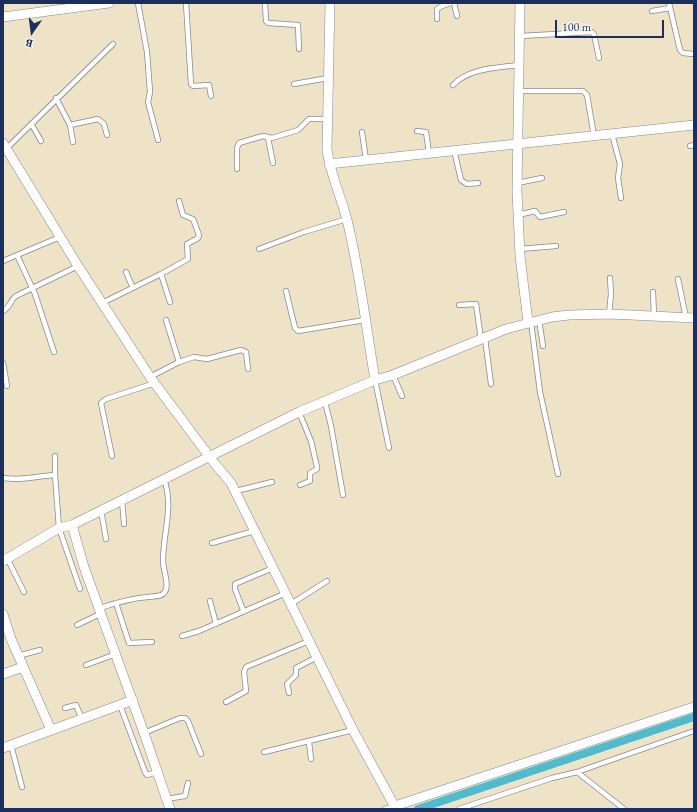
<!DOCTYPE html>
<html>
<head>
<meta charset="utf-8">
<style>
  body { margin:0 }
  #map { position:relative; width:697px; height:812px; overflow:hidden; background:#eee3c6; font-family:"EB Garamond",serif }
  canvas { display:block }
  .frame { position:absolute; inset:0; border:4px solid #1b2f5e; pointer-events:none }
  .north { position:absolute; left:12px; top:12px; width:40px; height:40px; -webkit-text-stroke:3px #f7f3e8; paint-order:stroke; rotate:194deg; font-size:11px; font-weight:700; line-height:16px; text-align:center; color:#1b2f5e }
  .north::after { content:''; display:block; margin:auto; width:14px; height:18px; background:#1b2f5e; clip-path:polygon(50% 0,100% 100%,50% 72%,0 100%) }
  .scale { position:absolute; left:555px; top:20px; width:109px; height:18px; box-sizing:border-box; border:2px solid #1b2f5e; border-top:0; padding-left:5px; font-size:12px; line-height:14px; white-space:nowrap; color:#1b2f5e; -webkit-text-stroke:3px #f7f3e8; paint-order:stroke }
</style>
</head>
<body>
<div id="map">
<canvas width="697" height="812"></canvas>
<div class="frame"></div>
<div class="north">B</div>
<div class="scale">100 m</div>
</div>
<script>
const g = document.querySelector('canvas').getContext('2d');
g.lineJoin = 'round';
function trace(path, color, width, dash) { g.strokeStyle = color; g.lineWidth = width; g.lineCap = dash ? 'butt' : 'round'; g.setLineDash(dash || []); g.stroke(path); }
trace(new Path2D(`
  M418,809L694,717`), '#51bbce', 8);
const lane = new Path2D(`
  M138,3L147,52L150,92L148,102L158,140
  M186,3L191,84L193,86L209,85L211,96
  M265,3L266,21L268,23L298,25L299,49
  M454,3L457,16
  M669,3L680,50L683,53L694,54
  M652,11L670,8
  M437,19V9L442,6L451,3
  M520,36L592,32L594,34L599,58
  M294,84L328,78
  M453,85C469,68 497,68 519,65
  M519,91H583L587,95L594,136
  M56,98L70,125L73,142
  M32,125L41,141
  M70,125L98,119L104,124L107,135
  M417,131L426,132L429,153
  M362,132L366,160
  M612,134L620,164L618,178L621,198
  M268,138L273,163
  M690,146L694,145
  M6,149L113,44
  M454,150L461,180L467,184L478,183
  M237,169V148L239,143L263,136L272,138L298,130L309,119H327
  M517,183L542,178
  M518,215L535,211L540,217L564,212
  M259,249L304,232L347,219
  M519,249L556,246
  M17,255L35,294L54,352
  M3,261L60,237
  M126,272L133,288
  M161,274L170,302
  M678,279L686,318
  M286,291L295,328L298,331L365,320
  M653,292L654,316
  M102,303L161,274L188,259L187,244L198,238L199,235L193,219L183,215L179,201
  M459,305L476,304L481,339
  M3,311C11,307 10,300 16,296L78,266
  M609,314L611,294L610,278
  M166,320L179,362
  M539,320L543,346
  M531,322L540,392L558,474
  M485,338L491,384
  M3,363L7,386
  M393,375L402,396
  M150,377L179,362L194,357L207,359L241,350L246,352L248,369
  M375,380L389,448
  M325,402L331,426L343,495
  M299,412L311,441L317,467V469L310,473V481L300,485
  M112,456L101,403L106,399L155,383
  M55,475V456
  M3,478C20,481 37,476 55,475L59,528L80,589
  M236,491L272,482
  M122,500L124,524
  M101,510L106,539
  M212,543L254,531
  M7,558L24,592
  M210,601L216,624
  M116,603L129,643L152,642
  M291,604L327,581
  M100,608C115,603 132,598 148,597C152,596 159,597 163,594C171,588 163,570 163,561C163,533 174,507 164,479
  M243,610L235,589V584L273,568
  M77,625L102,613
  M182,636L199,631L286,593
  M18,656L40,650
  M86,665L116,654
  M289,693L287,684L296,675V668L317,657
  M226,702L246,691L244,672L246,667L309,641
  M120,705L145,772L147,775L157,772
  M65,708L76,705L82,719
  M144,733L180,718H185L188,721L201,754
  M309,742L311,759
  M11,745L22,787
  M264,752L353,730
  M577,772L694,731
  M166,799L185,796L188,783
  M385,809L395,806
  M459,809L552,778L577,772L624,809`);
const street = new Path2D(`
  M330,3L327,149C330,174 341,196 347,220C360,272 366,327 375,380
  M520,3L517,191L520,256L528,322
  M3,17L109,3
  M3,143L78,266L150,377L215,464L231,483L353,730L396,809
  M329,164L694,125
  M72,525L84,567L144,733L170,809
  M3,561L59,528L72,525L299,412L375,380L393,375L506,329L552,317L569,315L609,314L694,318
  M3,614L11,639L51,730
  M3,674L23,667
  M3,748L133,700
  M395,806L694,707`);
trace(lane, '#848992', 6);
trace(street, '#848992', 10);
trace(lane, '#fff', 4.5);
trace(street, '#fff', 9);
</script>
</body>
</html>
